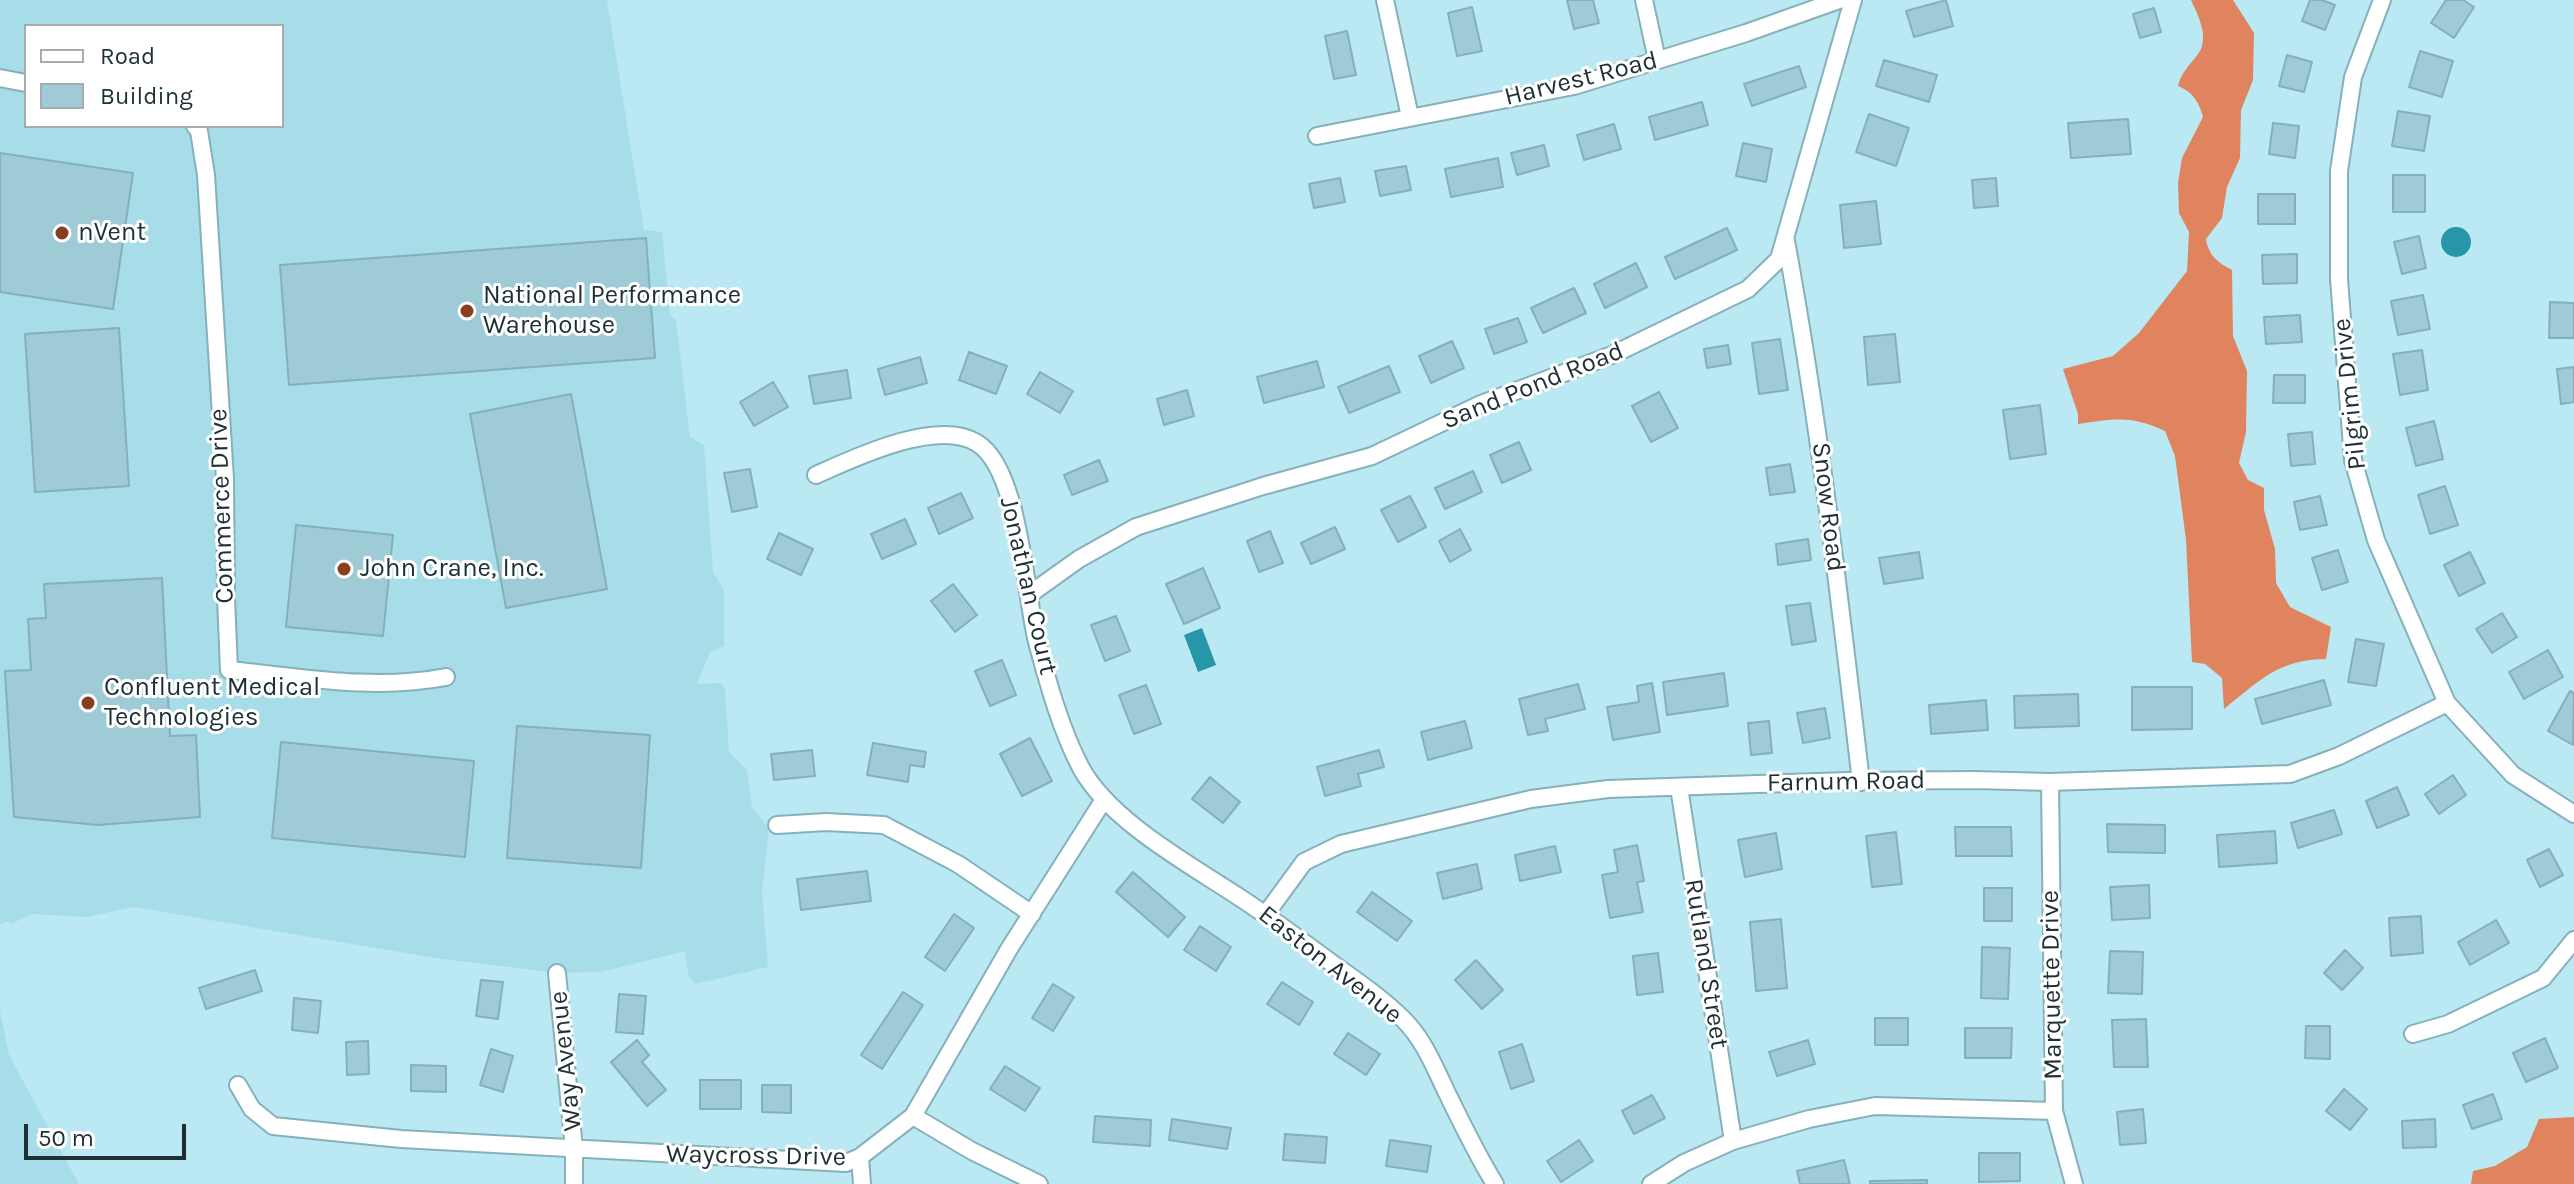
<!DOCTYPE html>
<html>
<head>
<meta charset="utf-8">
<style>
  body { margin:0 }
  #map { position:relative; width:2574px; height:1184px; overflow:hidden; background:#bbe9f3; font-family:Karla,sans-serif }
  canvas { display:block }
  .legend { position:absolute; left:24px; top:24px; width:260px; height:104px; box-sizing:border-box; background:#fff; border:2px solid #a5acae; margin:0; padding:10px 14px; list-style:none; font-size:24px; color:#1e3034 }
  .legend li { display:flex; align-items:center; gap:16px; height:40px }
  .legend b { width:40px; border:2px solid #a5acae }
  .scale { position:absolute; left:24px; top:1124px; width:162px; height:36px; box-sizing:border-box; border:4px solid #1e3034; border-top:0; padding-left:10px; font-size:24px; line-height:28px; white-space:nowrap; color:#1e3034; -webkit-text-stroke:6px #fff; paint-order:stroke }
</style>
</head>
<body>
<div id="map">
<canvas width="2574" height="1184"></canvas>
<ul class="legend">
<li><b style="height:10px;background:#fff"></b>Road</li>
<li><b style="height:22px;background:#9ecbd5"></b>Building</li>
</ul>
<div class="scale">50 m</div>
</div>
<script>
const g = document.querySelector('canvas').getContext('2d');
g.lineJoin = 'round';
function fill(path, color) { g.fillStyle = color; g.fill(path, 'evenodd'); }
function trace(path, color, width, dash) { g.strokeStyle = color; g.lineWidth = width; g.lineCap = dash ? 'butt' : 'round'; g.setLineDash(dash || []); g.stroke(path); }
function drawText(font, color, halo, rows, align = 'center') {
  g.font = font + ' Karla,sans-serif'; g.lineWidth = 6; g.setLineDash([]); g.textBaseline = 'middle'; g.strokeStyle = halo; g.fillStyle = color; for (const [text, x, y, turn = 0] of rows) {
    g.save(); g.translate(x, y); g.rotate((+turn || 0) * Math.PI / 180); g.textAlign = isNaN(turn) ? turn : align; if (halo) g.strokeText(text, 0, 0); g.fillText(text, 0, 0); g.restore();
  }
}
fill(new Path2D(`
  M0,0H607L644,230L662,232L670,315L676,320L690,437L704,445L713,572L724,590V646L710,652L697,684L722,683L725,690L729,752L747,770L752,806L769,829L762,892L768,967L695,984L689,977L685,951L600,972L557,973L435,958L133,907L87,917L31,914L11,924V921L0,924ZM26,26H282V126H26Z
  M0,1011L9,1055L79,1184H0Z`), '#a6dde8');
fill(new Path2D(`
  M2191,0H2233L2254,33L2253,80L2241,110L2240,158L2227,187L2222,218L2206,239C2208,255 2218,263 2232,270L2233,336L2247,371L2246,432L2239,463L2248,480L2264,488V510L2275,549L2276,583L2290,607L2331,627L2326,659C2279,659 2259,681 2224,709L2222,678L2205,664L2192,662L2186,540L2175,456L2165,431C2130,415 2115,419 2078,424V414L2063,369L2113,356L2139,333L2187,271L2189,232L2179,213L2178,183L2182,158L2203,117C2199,102 2193,92 2178,86C2182,71 2189,66 2198,54C2210,38 2198,15 2191,0Z
  M2574,1117V1184H2471L2473,1171L2495,1166L2527,1147L2539,1119Z`), '#df845f');
fill(new Path2D(`
  M2441 242a15 15 0 1 1 30 0a15 15 0 1 1-30 0Z
  M1202,628L1216,665L1198,672L1184,635Z`), '#2896a9');
const building = new Path2D(`
  M1567,0H1593L1599,23L1574,29Z
  M1946,0L1953,26L1914,37L1906,11Z
  M2310,0H2322L2335,5L2325,30L2302,21Z
  M2446,0H2463L2474,7L2454,38L2431,23Z
  M1472,7L1482,51L1457,56L1448,13Z
  M2154,8L2161,32L2140,38L2133,14Z
  M1347,31L1356,75L1334,79L1325,36Z
  M2420,51L2453,61L2442,97L2409,87Z
  M2287,55L2312,62L2304,92L2279,86Z
  M1884,60L1937,75L1929,102L1876,86Z
  M1799,66L1806,87L1752,106L1744,84Z
  M1702,102L1708,125L1655,140L1649,117Z
  M2398,111L2430,116L2424,151L2392,146Z
  M1869,114L1909,128L1896,166L1856,152Z
  M2128,119L2131,154L2071,158L2068,123Z
  M2273,123L2299,126L2295,158L2269,154Z
  M1614,124L1621,149L1584,160L1577,135Z
  M1743,143L1772,149L1766,182L1736,176Z
  M1544,145L1549,166L1517,175L1511,153Z
  M0,153L133,173L113,309L0,292Z
  M1498,158L1503,187L1451,197L1445,169Z
  M1406,166L1411,190L1380,196L1375,171Z
  M2393,175H2425V212H2393Z
  M1340,178L1345,202L1314,208L1309,184Z
  M1996,178L1998,206L1974,208L1972,180Z
  M2258,194H2295V224H2258Z
  M1876,201L1881,244L1844,248L1840,205Z
  M1727,228L1737,250L1675,279L1665,257Z
  M2419,236L2426,268L2402,274L2394,242Z
  M646,238L655,358L289,385L280,265Z
  M2297,254V283L2263,284L2262,255Z
  M1636,263L1647,287L1605,308L1594,284Z
  M1574,288L1586,313L1543,333L1531,308Z
  M2423,295L2430,329L2398,335L2391,301Z
  M2550,302L2574,303V338H2549Z
  M2300,315L2302,342L2266,344L2264,317Z
  M1518,318L1527,342L1494,354L1485,329Z
  M119,328L129,486L35,492L25,334Z
  M1895,334L1900,382L1868,385L1864,337Z
  M1780,339L1788,390L1759,394L1752,343Z
  M1452,341L1464,368L1431,383L1419,356Z
  M1728,345L1731,364L1707,368L1704,349Z
  M2422,350L2428,390L2400,395L2393,354Z
  M969,352L1007,366L996,394L959,380Z
  M920,357L927,383L885,395L878,369Z
  M1317,361L1324,387L1264,403L1257,377Z
  M1389,366L1400,392L1349,413L1338,387Z
  M2574,367V402L2561,404L2557,369Z
  M847,370L851,398L814,404L809,376Z
  M1040,372L1073,391L1060,413L1027,394Z
  M2274,375H2305V403H2273Z
  M773,382L788,407L754,426L740,402Z
  M1187,390L1194,416L1164,425L1157,399Z
  M1659,392L1678,428L1651,442L1632,406Z
  M571,394L607,589L506,608L470,414Z
  M2040,405L2046,454L2010,459L2003,410Z
  M2434,421L2443,459L2416,466L2406,428Z
  M2312,432L2315,464L2291,466L2288,434Z
  M1519,442L1531,470L1502,483L1490,455Z
  M1099,460L1108,481L1072,495L1064,475Z
  M1790,464L1795,492L1770,495L1766,468Z
  M750,469L757,507L732,512L724,473Z
  M1473,471L1482,492L1445,509L1435,488Z
  M2445,486L2458,525L2430,534L2418,495Z
  M961,493L973,518L939,534L928,508Z
  M1410,496L1426,527L1398,542L1381,510Z
  M2320,496L2327,525L2300,530L2294,502Z
  M905,519L916,544L882,559L871,534Z
  M296,525L393,535L383,636L286,627Z
  M1335,527L1345,549L1311,564L1301,543Z
  M1460,529L1471,550L1450,562L1439,541Z
  M1270,531L1283,563L1259,572L1247,541Z
  M779,533L813,549L801,575L767,559Z
  M1808,539L1811,560L1778,565L1776,544Z
  M2338,550L2348,582L2322,590L2312,558Z
  M1919,552L1923,578L1884,584L1879,558Z
  M2470,552L2485,583L2459,596L2444,565Z
  M1203,568L1220,608L1184,624L1166,584Z
  M162,578L170,736L196,735L200,817L98,825L14,817L5,671L31,670L28,619L46,618L44,584Z
  M953,584L977,615L955,632L931,601Z
  M1810,603L1816,641L1792,645L1786,606Z
  M2502,613L2517,637L2492,653L2476,629Z
  M1116,616L1130,651L1105,661L1091,625Z
  M2356,639L2384,644L2376,686L2348,682Z
  M2548,650L2563,677L2524,699L2509,672Z
  M1002,660L1016,695L990,706L975,671Z
  M1724,673L1728,706L1667,715L1663,682Z
  M2324,680L2331,705L2262,724L2255,699Z
  M1652,683L1660,732L1613,740L1607,707L1639,702L1637,686Z
  M1578,684L1585,709L1545,719L1548,731L1528,735L1519,699Z
  M1146,685L1161,724L1134,734L1119,695Z
  M2132,687H2192V729L2132,730Z
  M2570,691L2574,693L2573,745L2548,731Z
  M2078,694L2079,726L2015,728L2014,696Z
  M1986,700L1988,730L1931,734L1929,705Z
  M1825,708L1830,738L1803,743L1797,713Z
  M1465,721L1472,748L1428,760L1421,732Z
  M1769,721L1772,753L1751,755L1748,723Z
  M517,726L650,735L641,868L507,858Z
  M1030,738L1052,781L1022,796L1000,754Z
  M281,742L474,761L465,857L272,838Z
  M873,743L926,752L924,767L910,765L908,782L867,775Z
  M812,750L815,776L774,780L771,754Z
  M1379,750L1384,767L1358,774L1361,786L1325,796L1317,767Z
  M2453,775L2466,795L2439,814L2425,794Z
  M1210,777L1240,802L1223,823L1192,799Z
  M2397,787L2409,815L2377,828L2366,801Z
  M2334,810L2342,834L2298,848L2291,823Z
  M2107,824L2165,825V853L2108,852Z
  M1955,827H2011L2012,856H1956Z
  M2275,831L2277,863L2219,867L2217,835Z
  M1896,832L1902,884L1872,887L1866,836Z
  M1776,833L1782,869L1745,877L1738,840Z
  M1637,845L1644,881L1637,882L1643,912L1610,918L1602,875L1618,872L1614,850Z
  M1555,846L1561,872L1520,881L1515,855Z
  M2549,849L2563,875L2540,887L2527,860Z
  M1477,864L1482,889L1443,899L1437,873Z
  M867,871L871,901L801,910L797,879Z
  M1133,872L1185,917L1168,937L1116,892Z
  M2149,885L2150,918L2112,920L2110,887Z
  M1984,888H2012V921H1984Z
  M1372,892L1412,921L1397,941L1357,912Z
  M954,914L974,928L945,971L925,957Z
  M2421,916L2423,953L2391,956L2389,918Z
  M1781,919L1787,988L1756,991L1750,922Z
  M2496,920L2509,943L2470,965L2458,942Z
  M1200,926L1231,947L1216,971L1184,950Z
  M1982,947L2010,948L2008,999L1981,998Z
  M2345,950L2363,968L2342,990L2324,973Z
  M2110,951L2143,952L2142,994L2108,993Z
  M1658,953L1663,992L1637,995L1633,956Z
  M1476,960L1503,990L1482,1009L1455,980Z
  M255,970L262,991L206,1009L199,988Z
  M481,980L503,982L498,1019L476,1016Z
  M1282,982L1313,1002L1299,1025L1267,1004Z
  M1053,984L1074,997L1053,1031L1032,1018Z
  M903,992L923,1005L882,1069L861,1055Z
  M619,994L646,996L643,1034L616,1032Z
  M294,998L321,1001L318,1033L292,1030Z
  M1875,1018H1908V1045H1875Z
  M2146,1019L2148,1067H2114L2112,1020Z
  M2306,1026H2330V1059L2305,1058Z
  M1965,1028H2012L2011,1058H1965Z
  M1348,1033L1380,1054L1366,1075L1334,1054Z
  M2545,1038L2558,1068L2526,1082L2513,1053Z
  M637,1040L649,1055L642,1062L666,1090L647,1106L611,1062Z
  M1808,1040L1815,1064L1777,1076L1769,1052Z
  M368,1041L369,1074L347,1075L346,1042Z
  M1522,1044L1534,1081L1511,1089L1499,1052Z
  M491,1049L513,1056L503,1092L480,1085Z
  M411,1065L446,1066V1092L411,1091Z
  M1005,1066L1040,1088L1025,1111L990,1089Z
  M700,1080H741V1109H700Z
  M762,1085H791V1113L762,1112Z
  M2344,1089L2367,1109L2350,1130L2326,1111Z
  M2493,1094L2502,1119L2472,1129L2463,1105Z
  M1652,1095L1665,1118L1634,1134L1622,1111Z
  M2143,1109L2146,1143L2120,1145L2117,1112Z
  M1095,1116L1151,1120L1150,1146L1093,1142Z
  M1172,1119L1231,1128L1227,1149L1169,1140Z
  M2435,1119L2436,1147L2403,1148L2402,1121Z
  M1285,1134L1327,1137L1325,1163L1283,1160Z
  M1390,1140L1431,1146L1427,1172L1386,1166Z
  M1579,1140L1593,1161L1561,1182L1547,1161Z
  M1979,1153H2020V1181L1979,1182Z
  M1844,1160L1850,1184H1800L1797,1171Z
  M1927,1180V1184H1870V1181Z`);
fill(building, '#9ecbd5');
trace(building, '#84b0ba', 2);
const minor = new Path2D(`
  M1385,0L1410,117
  M1644,0L1657,60
  M2382,0L2353,77L2339,171V279L2353,460L2376,540L2447,703L2513,775L2574,814
  M0,78L26,83
  M195,126L199,131L206,175L225,479L226,598L229,670C302,677 374,691 446,677
  M1317,136L1574,86L1746,33L1839,0
  M1786,241C1819,421 1840,601 1861,782
  M816,475C854,458 937,418 977,443C1020,469 1025,595 1037,642C1048,683 1061,730 1081,768C1110,821 1189,864 1239,897C1271,918 1302,941 1333,964C1357,981 1383,999 1404,1020C1424,1040 1435,1068 1447,1093C1462,1124 1477,1155 1495,1184
  M1030,594L1079,559L1136,527L1263,486L1372,456L1481,404L1612,355L1748,289L1779,259L1853,0
  M2050,782L2054,1111L2074,1184
  M1679,787L1733,1141
  M777,825L826,822L884,825L958,864L1032,914
  M1266,914L1304,862L1341,844L1531,799L1608,789L1847,781L1974,780L2050,782L2290,774L2339,756L2447,703
  M557,973L574,1149V1184
  M2413,1034L2448,1024L2543,978L2574,940
  M238,1085L252,1109L273,1126L401,1139L846,1163L860,1157L913,1116L1009,949L1103,801
  M913,1116L972,1151L1039,1184
  M860,1157L862,1184
  M1651,1184L1684,1163L1733,1141L1809,1119L1875,1106L2054,1111`);
trace(minor, '#84b1ba', 20);
trace(minor, '#fff', 16);
for (const [x, y, r, color] of [
  [62,233,8,"#873f1f"],
  [467,311,8,"#873f1f"],
  [344,569,8,"#873f1f"],
  [88,703,8,"#873f1f"]
]) { const dot = new Path2D(); dot.arc(x, y, r, 0, 2 * Math.PI); g.fillStyle = color; g.fill(dot); trace(dot, '#fff', 3); }
drawText('26px', '#1e3034', '#fff', [
  ["Harvest Road",1581,79,-14],
  ["Sand Pond Road",1533,386,-22],
  ["Pilgrim Drive",2350,394,-96],
  ["Commerce Drive",222,506,-92],
  ["Snow Road",1828,507,83],
  ["Jonathan Court",1028,586,77],
  ["Farnum Road",1846,782,-1],
  ["Rutland Street",1706,964,81],
  ["Easton Avenue",1330,965,38],
  ["Marquette Drive",2052,985,-91],
  ["Way Avenue",566,1061,-96],
  ["Waycross Drive",756,1156,1]
]);
drawText('26px', '#1e3034', '#fff', [
  ["nVent",78,233],
  ["National Performance",483,296],
  ["Warehouse",483,326],
  ["John Crane, Inc.",360,569],
  ["Confluent Medical",104,688],
  ["Technologies",104,718]
], 'left');
</script>
</body>
</html>
